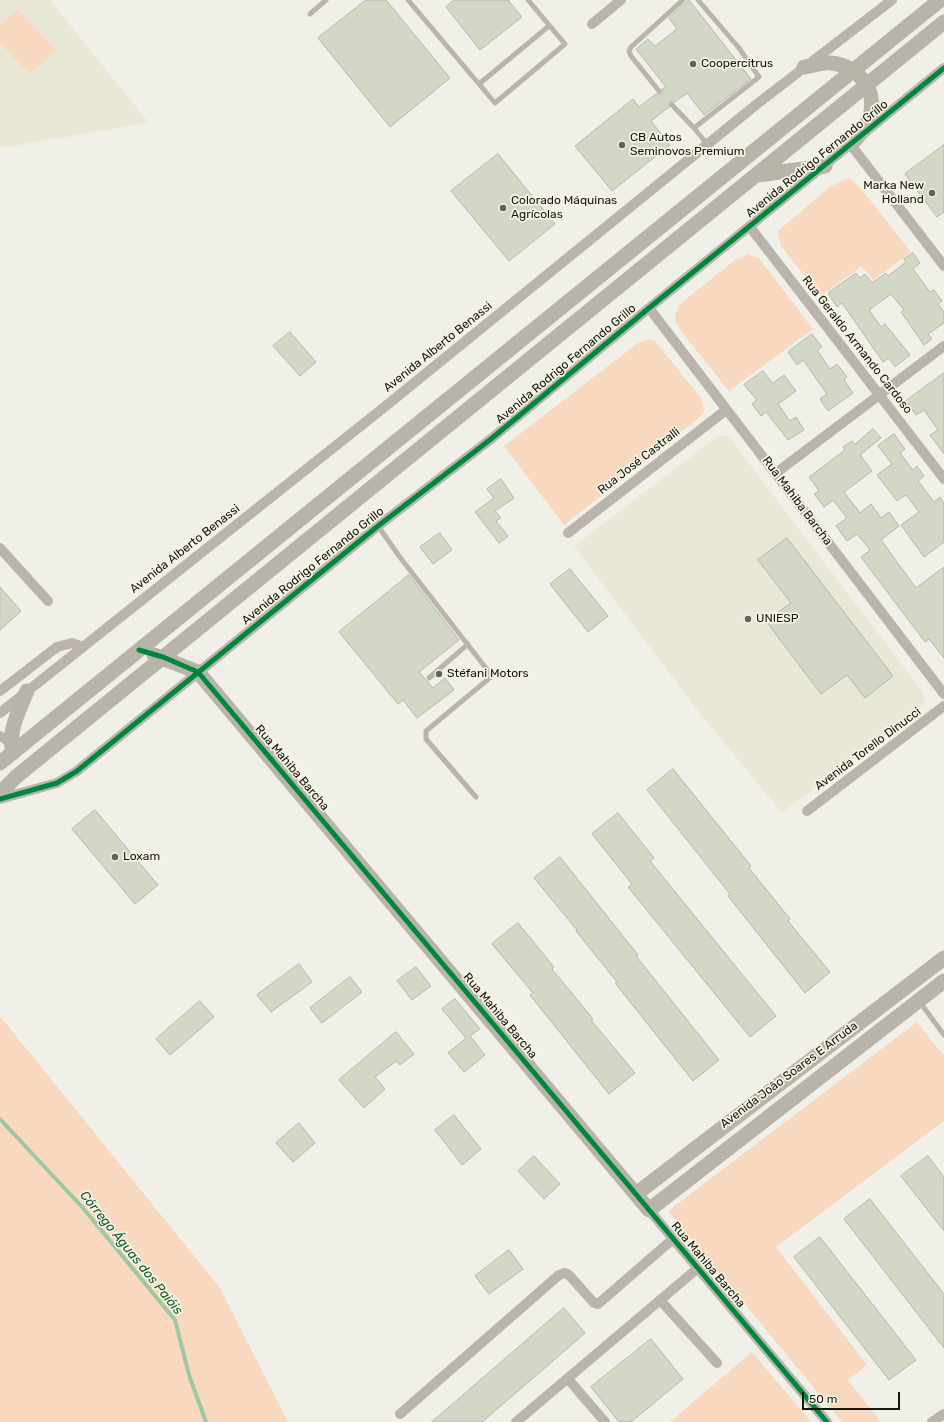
<!DOCTYPE html>
<html>
<head>
<meta charset="utf-8">
<style>
  body { margin:0 }
  #map { position:relative; width:944px; height:1422px; overflow:hidden; background:#f1f0e8; font-family:Rubik,sans-serif }
  canvas { display:block }
  .scale { position:absolute; left:802px; top:1392px; width:98px; height:18px; box-sizing:border-box; border:2px solid #161510; border-top:0; padding-left:5px; font-size:12px; line-height:14px; white-space:nowrap; color:#161510; -webkit-text-stroke:3px #f5f4e4; paint-order:stroke }
</style>
</head>
<body>
<div id="map">
<canvas width="944" height="1422"></canvas>
<div class="scale">50 m</div>
</div>
<script>
const g = document.querySelector('canvas').getContext('2d');
g.lineJoin = 'round';
function fill(path, color) { g.fillStyle = color; g.fill(path, 'evenodd'); }
function trace(path, color, width, dash) { g.strokeStyle = color; g.lineWidth = width; g.lineCap = dash ? 'butt' : 'round'; g.setLineDash(dash || []); g.stroke(path); }
function drawText(font, color, halo, rows, align = 'center') {
  g.font = font + ' Rubik,sans-serif'; g.lineWidth = 3.5; g.setLineDash([]); g.textBaseline = 'middle'; g.strokeStyle = halo; g.fillStyle = color; for (const [text, x, y, turn = 0] of rows) {
    g.save(); g.translate(x, y); g.rotate((+turn || 0) * Math.PI / 180); g.textAlign = isNaN(turn) ? turn : align; if (halo) g.strokeText(text, 0, 0); g.fillText(text, 0, 0); g.restore();
  }
}
fill(new Path2D(`
  M0,0H50L149,123L0,148Z
  M719,435L729,437L922,691L925,703L782,813L702,716L574,546Z`), '#e9e8d7');
fill(new Path2D(`
  M17,9L56,50L30,74L0,43V25Z
  M848,178L853,181L862,190L911,252L873,280L862,266L821,296L781,246L778,231L831,186Z
  M748,254L759,258L813,329L729,391L684,335L676,322L675,316L680,304L735,260Z
  M649,339L655,341L701,398L704,411L701,416L564,525L504,446L638,343Z
  M0,1016L220,1288L288,1422H0Z
  M917,1022L944,1056V1121L776,1247L867,1365L848,1380L881,1422H842L668,1211Z
  M752,1352L811,1422H670Z`), '#f8d8be');
trace(new Path2D(`
  M0,1119L83,1208L175,1320L189,1375L206,1422`), '#9ec8a4', 4);
const building = new Path2D(`
  M366,0H386L450,78L390,127L318,38Z
  M454,0H508L522,17L480,50L446,7Z
  M689,0L751,79L704,115L687,93L675,102H670L669,107L651,121L670,145L612,191L575,146L633,99L639,107L656,94H662V89L666,87L636,49L648,39L655,46L677,29L669,18Z
  M944,145V212L937,217L905,174Z
  M498,154L555,224L509,261L451,191Z
  M913,253L920,263L913,269L930,292L934,290L942,301L938,304L944,312V323L928,334L932,339L924,345L901,312L904,310L891,294L869,310L881,327L885,324L910,355L895,367L889,358L883,362L842,303L837,307L828,293L856,273L860,278L865,274L872,283L886,273L888,276L906,262L904,259Z
  M290,332L316,362L300,376L273,346Z
  M812,334L822,347L817,350L830,369L837,364L847,377L844,380L853,393L828,411L820,399L827,394L803,360L797,365L788,352Z
  M763,371L773,383L784,375L796,391L778,404L790,421L796,417L804,430L788,440L766,412L761,416L752,404L757,400L744,385Z
  M944,373V454L930,435L938,430L924,410L916,415L906,401Z
  M873,429L881,438L860,455L872,471L844,492L860,513L871,504L881,518L889,512L899,526L881,540L916,588L944,567V658L929,639L925,642L861,557L870,550L857,534L847,541L836,526L847,518L833,500L824,507L814,494L819,491L809,477L845,450L843,447L852,441L855,444Z
  M894,434L905,449L900,453L913,470L917,466L924,476L918,481L934,502L940,497L944,503V542L924,557L901,525L919,512L906,495L897,501L877,475L892,464L878,446Z
  M501,479L514,498L495,511L501,518L496,521L508,536L499,543L475,512L494,498L487,489Z
  M440,533L452,550L433,564L420,547Z
  M787,538L893,676L865,698L847,675L821,694L766,621L791,603L758,560Z
  M570,569L608,616L588,632L550,584Z
  M409,575L459,640L419,672L433,688L445,678L454,690L417,718L403,700L398,704L339,632Z
  M0,587L21,611L0,630Z
  M673,769L751,866L749,868L790,919L788,921L830,972L805,993L728,896L730,894L647,790Z
  M95,810L158,885L135,904L72,829Z
  M618,813L654,858L650,861L776,1016L750,1037L628,887L632,884L592,834Z
  M560,857L638,955L636,956L719,1060L693,1081L615,983L617,982L576,931L577,930L534,878Z
  M518,923L554,967L552,969L593,1019L591,1020L635,1073L609,1094L530,995L533,993L492,944Z
  M299,964L312,982L271,1012L257,995Z
  M416,967L431,986L412,1000L397,981Z
  M350,977L362,992L322,1023L310,1008Z
  M455,999L480,1029L470,1036L485,1055L464,1072L448,1053L466,1038L442,1009Z
  M200,1001L214,1017L170,1055L156,1039Z
  M396,1032L414,1054L400,1065L396,1061L375,1077L385,1089L364,1108L339,1080Z
  M454,1115L481,1149L462,1165L435,1130Z
  M299,1123L315,1143L293,1162L276,1143Z
  M534,1156L560,1184L544,1199L518,1171Z
  M928,1156L944,1177V1231L901,1176Z
  M870,1199L944,1294V1348L844,1219Z
  M820,1237L916,1360L889,1380L794,1257Z
  M509,1250L523,1269L489,1294L475,1276Z
  M564,1308L585,1333L546,1367L482,1422H432Z
  M651,1339L683,1379L631,1422H619L591,1387Z`);
fill(building, '#d2d7c6');
trace(building, '#b5b6af', 1);
trace(new Path2D(`
  M408,0L495,103L565,44L528,0
  M310,14L326,0
  M479,84L549,26
  M659,91L631,56L629,51L631,47L683,0
  M672,105L694,128L759,77L739,48L698,0
  M694,128L707,144
  M378,526L399,556L492,676L426,731V739L476,797
  M429,678L468,644
  M919,1001L944,1035`), '#bab4ac', 5);
trace(new Path2D(`
  M592,24L621,0
  M851,145L944,266
  M750,227L944,479
  M649,308L944,694
  M776,473L944,346
  M568,533L726,410
  M0,548L48,601
  M0,691L57,647L72,643L83,647
  M0,713L387,405L757,104L892,0
  M0,736L10,742
  M0,799L57,783L77,771L378,526L491,439L649,308L944,68
  M807,811L944,706
  M649,1210L827,1422
  M660,1300L717,1363
  M568,1379L605,1422
  M400,1414L559,1275L565,1273L569,1275L594,1303L598,1304L673,1239
  M516,1422L698,1268
  M932,1422L944,1414`), '#bab4ac', 10);
trace(new Path2D(`
  M804,67C812,66 822,62 831,63C861,66 881,95 867,123C864,131 856,138 851,145
  M758,175L825,166
  M154,655L198,672L649,1210L944,981
  M13,753C7,732 19,711 27,691
  M0,763L940,0
  M0,793L17,776L944,22
  M636,1194L944,958`), '#b8b4aa', 15);
trace(new Path2D(`
  M139,650L163,657L198,672L827,1422
  M0,799L57,783L77,771L378,526L491,439L649,308L944,68`), '#00873e', 5);
for (const [x, y, r, color] of [
  [693,64,4,"#63625c"],
  [622,145,4,"#63625c"],
  [932,193,4,"#63625c"],
  [503,208,4,"#63625c"],
  [748,619,4,"#63625c"],
  [439,674,4,"#63625c"],
  [115,857,4,"#63625c"]
]) { const dot = new Path2D(); dot.arc(x, y, r, 0, 2 * Math.PI); g.fillStyle = color; g.fill(dot); trace(dot, '#f5f4e4', 1.5); }
drawText('12px', '#161510', '#f5f4e4', [
  ["Coopercitrus",701,64],
  ["CB Autos",630,138],
  ["Seminovos Premium",630,152],
  ["Marka New",924,186,"right"],
  ["Holland",924,200,"right"],
  ["Colorado Máquinas",511,201],
  ["Agrícolas",511,215],
  ["UNIESP",756,619],
  ["Stéfani Motors",447,674],
  ["Loxam",123,857]
], 'left');
drawText('12px', '#161510', '#f5f4e4', [
  ["Avenida Rodrigo Fernando Grillo",817,159,-39],
  ["Rua Geraldo Armando Cardoso",857,345,52],
  ["Avenida Alberto Benassi",438,347,-39],
  ["Avenida Rodrigo Fernando Grillo",566,364,-40],
  ["Rua José Castralli",639,461,-38],
  ["Rua Mahiba Barcha",797,501,53],
  ["Avenida Alberto Benassi",185,549,-38],
  ["Avenida Rodrigo Fernando Grillo",313,566,-39],
  ["Avenida Torello Dinucci",868,749,-37],
  ["Rua Mahiba Barcha",292,768,50],
  ["Rua Mahiba Barcha",500,1016,50],
  ["Avenida João Soares E Arruda",789,1075,-37],
  ["Rua Mahiba Barcha",708,1265,50]
]);
drawText('italic 13px', '#115528', '#f5f4e4', [
  ["Córrego Águas dos Paióis",131,1253,51]
]);
</script>
</body>
</html>
